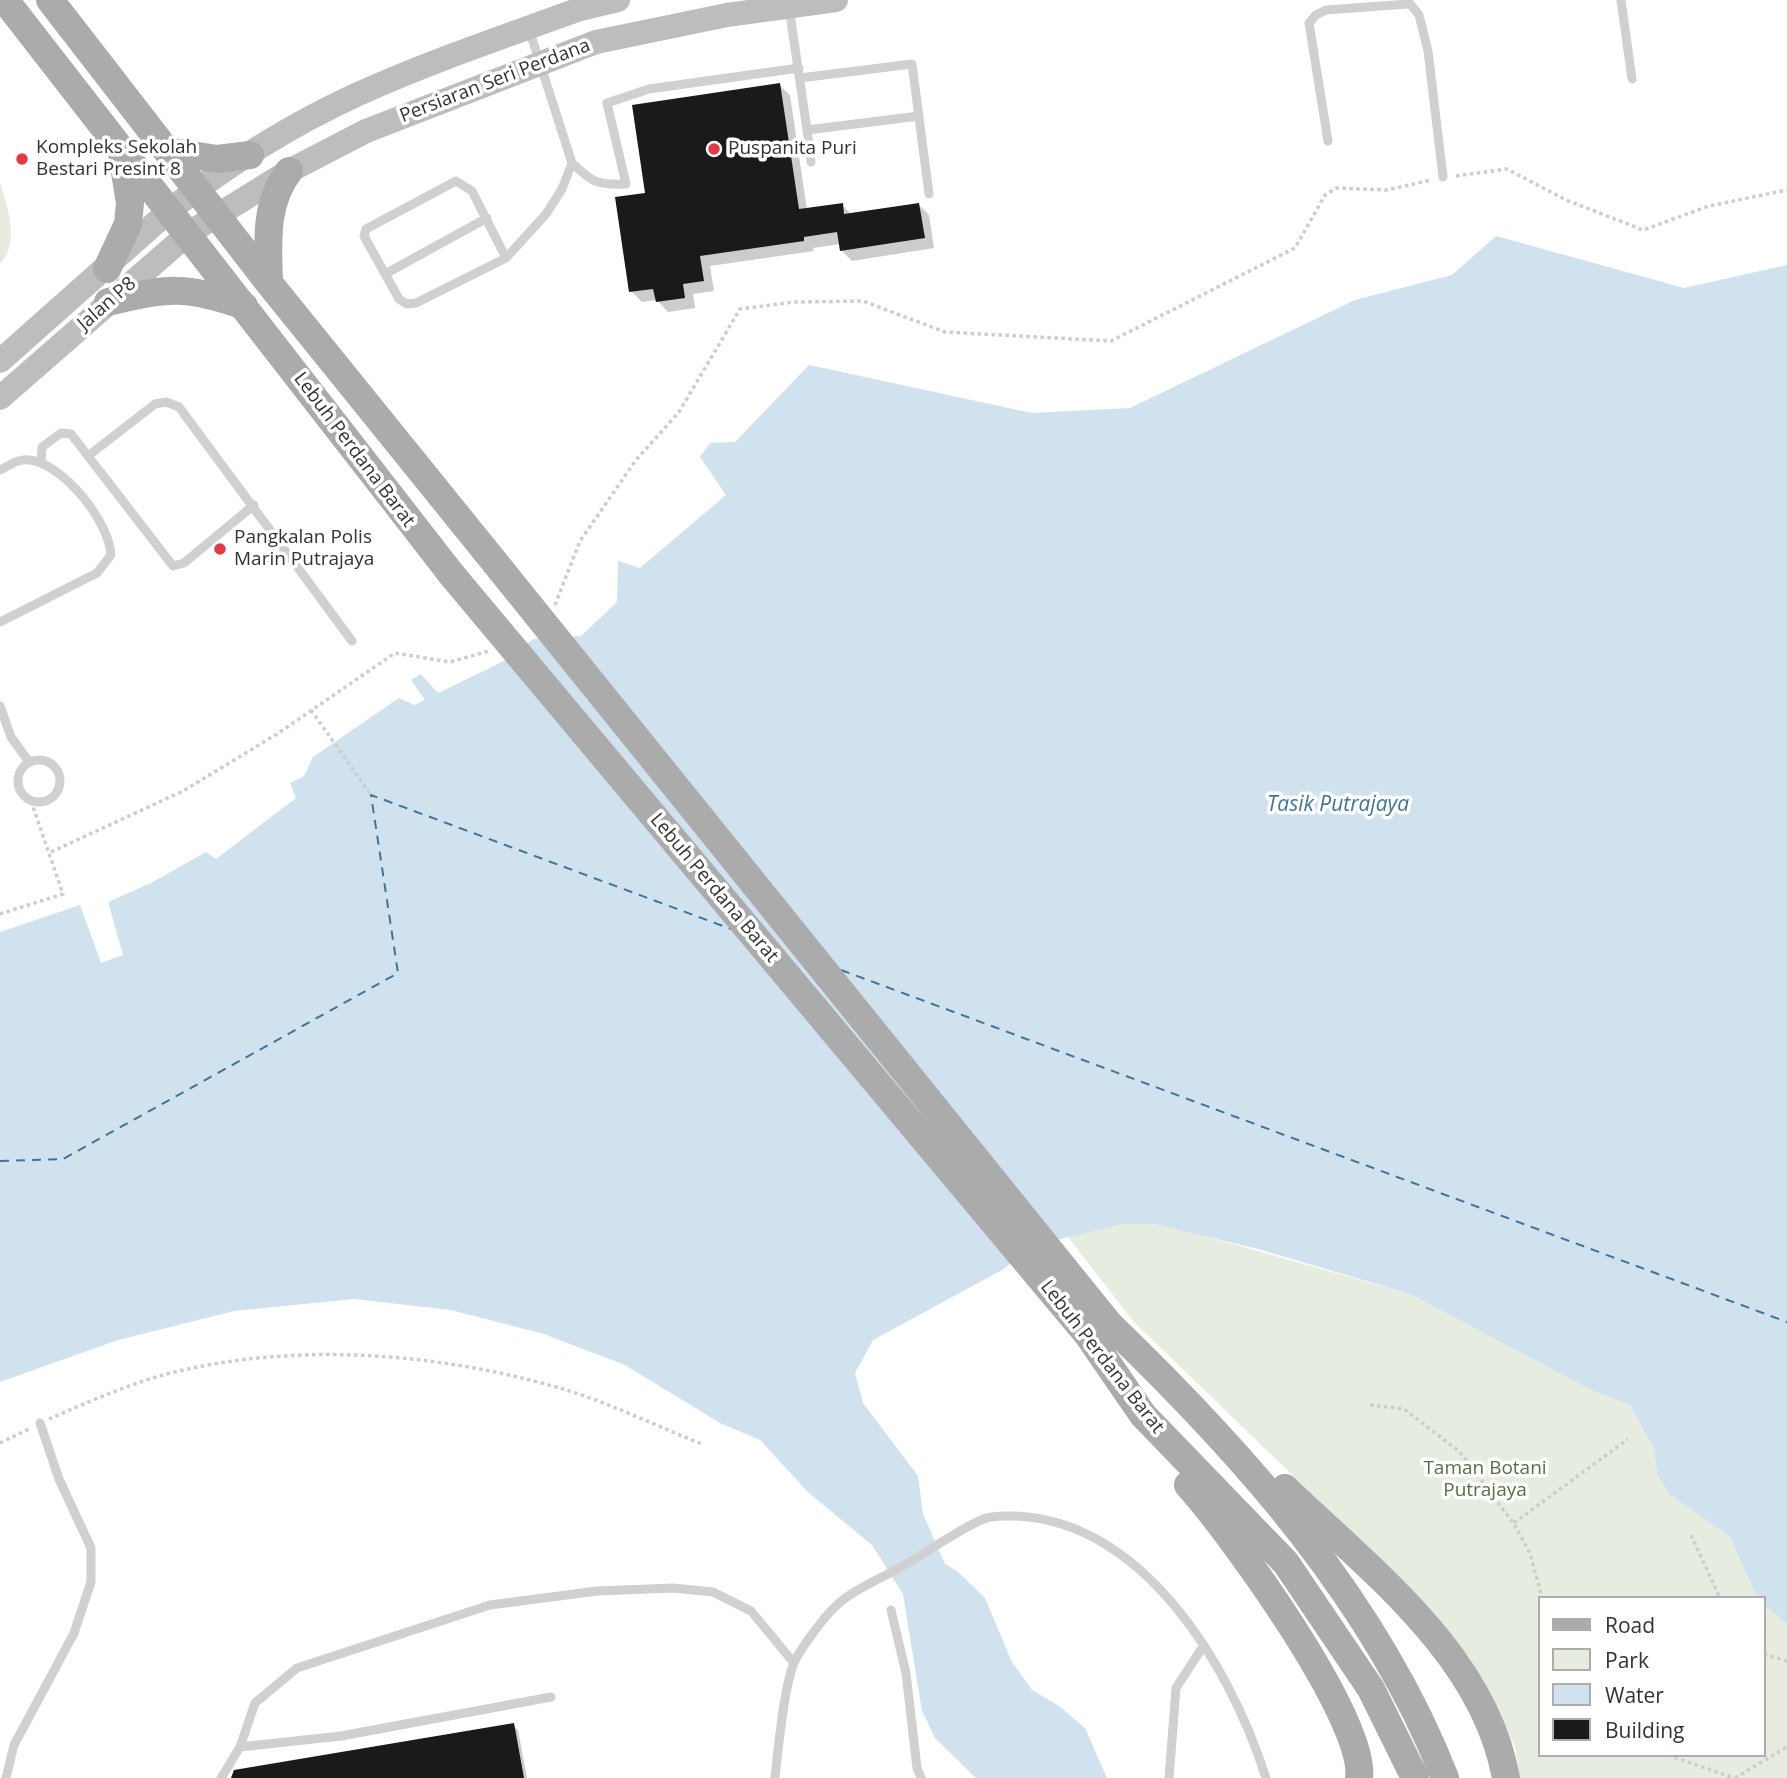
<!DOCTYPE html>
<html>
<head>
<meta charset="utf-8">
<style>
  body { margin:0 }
  #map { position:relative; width:1787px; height:1778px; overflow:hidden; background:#fff; font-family:"Open Sans",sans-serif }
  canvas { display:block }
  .legend { position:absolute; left:1538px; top:1596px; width:228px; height:161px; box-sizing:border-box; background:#fff; border:2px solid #adadad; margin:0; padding:9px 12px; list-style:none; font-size:21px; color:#333 }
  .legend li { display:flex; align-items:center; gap:14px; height:35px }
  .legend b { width:35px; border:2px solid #adadad }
</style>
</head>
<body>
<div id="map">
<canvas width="1787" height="1778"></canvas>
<ul class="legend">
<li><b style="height:9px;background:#ababab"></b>Road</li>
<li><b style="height:19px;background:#e6ecdf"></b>Park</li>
<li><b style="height:19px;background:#cfe2ee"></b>Water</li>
<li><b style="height:19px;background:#1a1a1a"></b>Building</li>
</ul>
</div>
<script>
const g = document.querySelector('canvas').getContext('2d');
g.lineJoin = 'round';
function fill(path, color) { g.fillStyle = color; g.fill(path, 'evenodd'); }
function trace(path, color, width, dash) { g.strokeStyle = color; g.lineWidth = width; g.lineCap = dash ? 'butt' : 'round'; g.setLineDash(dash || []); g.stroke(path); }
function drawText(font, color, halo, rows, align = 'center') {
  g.font = font + ' "Open Sans",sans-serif'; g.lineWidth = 7; g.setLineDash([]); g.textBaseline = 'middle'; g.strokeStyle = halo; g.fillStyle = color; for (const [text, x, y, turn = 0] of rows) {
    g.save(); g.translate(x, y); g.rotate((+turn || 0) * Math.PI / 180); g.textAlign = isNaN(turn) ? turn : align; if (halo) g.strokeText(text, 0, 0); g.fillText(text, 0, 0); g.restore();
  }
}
fill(new Path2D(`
  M0,182C7,207 21,241 0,264Z
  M1123,1224H1154L1190,1232L1410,1294L1593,1391L1630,1405L1654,1449L1657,1474L1670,1495L1730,1537L1757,1598H1540V1755H1764V1605L1787,1624V1778H1520L1515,1746L1470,1659L1404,1583L1134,1322L1068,1237Z`), '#e6ecdf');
fill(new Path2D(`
  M1496,236L1684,288L1787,265V1624L1764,1605V1598H1757L1730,1537L1670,1495L1657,1474L1654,1449L1630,1405L1593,1391L1410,1294L1258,1249L1154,1224H1123L1036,1245L1002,1270L873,1340L855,1373L863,1403L918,1476L923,1514L945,1564L957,1571L985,1598L1012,1662L1032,1690L1059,1706L1085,1728L1107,1778H976L935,1738L922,1711L903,1594L872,1545L809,1493L760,1440L720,1423L625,1365L544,1334L451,1310L354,1299L234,1311L118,1340L0,1382V932L80,905L101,963L123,955L108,902L151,883L206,852L216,859L296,798L290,783L304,776L313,757L399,698L414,705L425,700L411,680L421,674L438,693L506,660L533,639L581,636L617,602L618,561L640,568L726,495L700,457L710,443L735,442L809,365L1032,413L1130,408L1355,300L1452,275Z`), '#cfe2ee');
fill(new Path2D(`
  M779,85L790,95L807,210L842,205L852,215L919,205L929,215L934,248L852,261L841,250L840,244L813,248L814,251L710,266L714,291L693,294L695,308L668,312L657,300L642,302L631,291L647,194Z
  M513,1725L518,1730L527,1778H240Z`), '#0003');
trace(new Path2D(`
  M841,970L1787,1322
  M0,1161L63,1159L398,973L371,795L731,929`), '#3f7597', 2, [9, 7]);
fill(new Path2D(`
  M780,83L799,209L843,203L844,214L919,203L925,238L840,251L837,232L804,237V241L700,256L704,281L683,284L685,298L656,302L653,289L629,292L615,197L645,193L632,105Z
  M514,1723L524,1778H231L234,1770Z`), '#1a1a1a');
trace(new Path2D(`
  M1456,176L1507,169L1566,200L1643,230L1709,206L1787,190
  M555,605L580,541L636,460L679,412L740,309L794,302L863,301L945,332L1111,341L1295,248L1325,195L1337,188L1387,190L1431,180
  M311,710L371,795
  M51,852L183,791L277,734L395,653L450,662L489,651
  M0,914L63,894L31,801
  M1370,1405L1404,1409L1460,1452L1514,1524L1530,1553L1542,1598
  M49,1419C86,1403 124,1386 163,1375C291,1341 437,1352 563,1389C610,1403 656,1426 702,1444
  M0,1443L29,1429
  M1514,1523L1628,1439
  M1691,1535L1720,1598
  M1764,1654L1787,1661
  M1668,1755L1734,1778
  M1735,1778L1787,1747`), '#cdcdcd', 3.5, [3.5, 3.5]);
trace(new Path2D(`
  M1407,0L1419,15L1428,51L1443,177
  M1621,0L1632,79
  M789,7L807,130L919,116
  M800,78L912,64L929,194
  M807,130L811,162
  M1328,141L1309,23L1316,15L1326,10L1408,4
  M572,163C593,183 597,185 626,184L607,103L649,89L799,68
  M506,258L472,191L456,181L366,229L364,236L399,299L407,304L416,303L506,258L546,214L562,189L572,163L529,29
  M385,274L487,218
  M88,456L155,404L166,402L179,407L352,641
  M41,463L42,447L61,433L71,434L173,566L184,563L254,505
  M0,470C10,465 19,458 30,460C65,465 109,522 111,555L97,573L0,622
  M0,706L11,737L29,762
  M18 781a21 21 0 1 1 42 0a21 21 0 1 1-42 0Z
  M891,1610L906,1673L917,1768L921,1778
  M240,1747L341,1736L551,1697
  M6,1778L14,1745L74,1633L91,1582V1548L59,1479L40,1423
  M221,1778L240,1747L255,1703L297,1668L490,1605L597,1591L673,1588L713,1592L751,1611L794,1663
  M775,1778C778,1750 784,1686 794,1663C800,1649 824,1617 835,1607C851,1590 887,1576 908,1563C924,1554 976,1518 991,1517C1133,1502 1229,1661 1266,1778
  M1169,1778L1176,1688L1204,1645`), '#d0d0d0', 9);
trace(new Path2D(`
  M0,361L170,210C226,166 291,125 356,95C428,62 506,36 580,9L618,0
  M0,398L189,233L289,171L366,131L596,42L727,15L836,0`), '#bdbdbd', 24);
trace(new Path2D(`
  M5,0L452,575
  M50,0L269,283L484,549
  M167,151L217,159L250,155
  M107,269L128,224L130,203L122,154
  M269,283C268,243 264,204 289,171
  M108,302C167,288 186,285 244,306
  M1109,1324C1244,1454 1376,1601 1445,1778
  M1088,1335L1143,1415L1286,1563L1371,1689L1415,1778
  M1188,1485C1231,1533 1367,1720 1359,1778
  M1285,1488C1370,1570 1484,1655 1506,1778`), '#ababab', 28);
trace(new Path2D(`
  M484,549L1109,1324
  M452,575L1088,1335`), '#ababab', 28);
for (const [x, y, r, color] of [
  [714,149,7,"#e63946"],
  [22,159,7,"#e63946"],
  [220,549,7,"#e63946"]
]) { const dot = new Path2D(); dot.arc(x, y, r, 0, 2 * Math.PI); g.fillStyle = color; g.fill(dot); trace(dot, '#fff', 2.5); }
drawText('19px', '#333', '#fff', [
  ["Persiaran Seri Perdana",495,81,-21],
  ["Jalan P8",107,304,-41],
  ["Lebuh Perdana Barat",354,450,53],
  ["Lebuh Perdana Barat",714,888,50],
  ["Lebuh Perdana Barat",1102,1357,52]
]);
drawText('19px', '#333', '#fff', [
  ["Kompleks Sekolah",36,148],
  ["Bestari Presint 8",36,170],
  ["Puspanita Puri",728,149],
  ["Pangkalan Polis",234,538],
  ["Marin Putrajaya",234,560]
], 'left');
drawText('19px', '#56703f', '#fff', [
  ["Taman Botani",1485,1469],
  ["Putrajaya",1485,1491]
]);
drawText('italic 21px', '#3f7597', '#fff', [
  ["Tasik Putrajaya",1338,805]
]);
</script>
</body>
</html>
